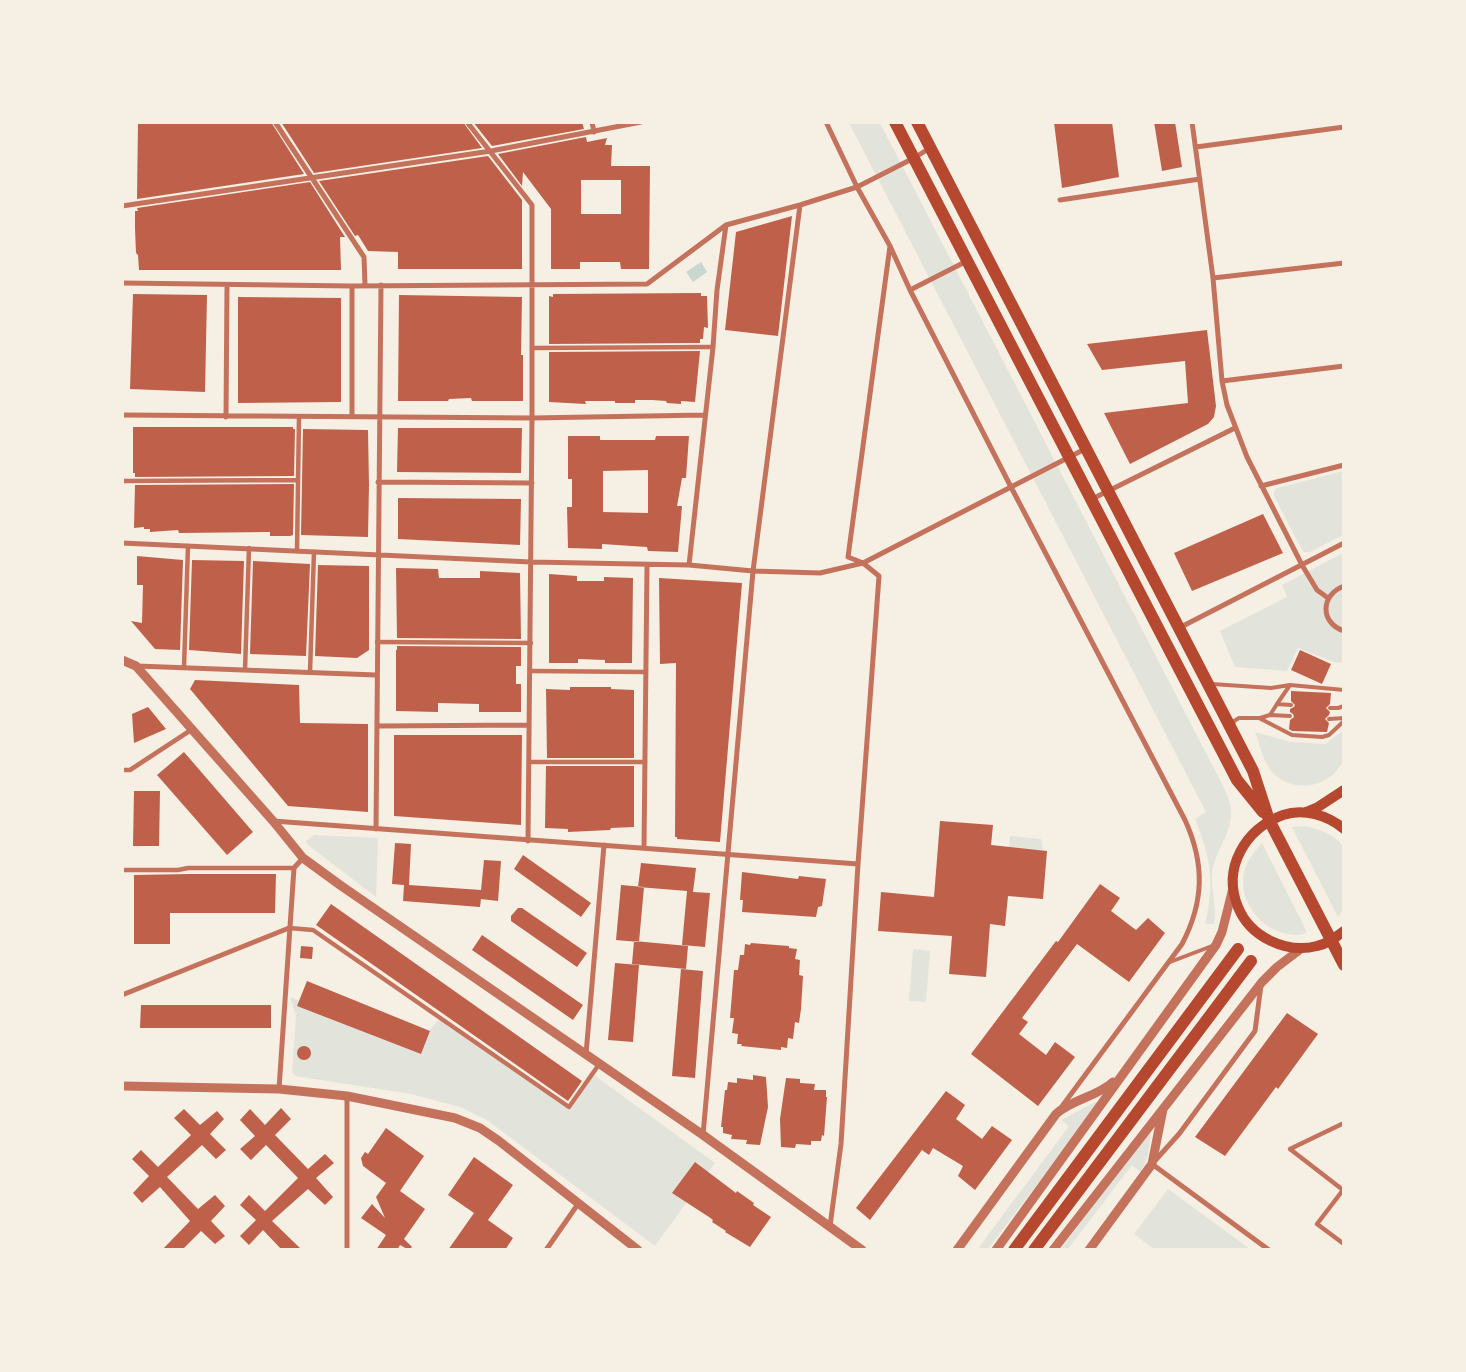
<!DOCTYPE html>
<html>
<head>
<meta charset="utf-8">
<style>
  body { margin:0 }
  #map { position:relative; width:1466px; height:1372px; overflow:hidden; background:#f6efe4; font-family:Roboto,sans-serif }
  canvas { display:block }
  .frame { position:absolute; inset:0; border:124px solid #f6efe4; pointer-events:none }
</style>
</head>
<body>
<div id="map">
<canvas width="1466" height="1372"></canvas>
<div class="frame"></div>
</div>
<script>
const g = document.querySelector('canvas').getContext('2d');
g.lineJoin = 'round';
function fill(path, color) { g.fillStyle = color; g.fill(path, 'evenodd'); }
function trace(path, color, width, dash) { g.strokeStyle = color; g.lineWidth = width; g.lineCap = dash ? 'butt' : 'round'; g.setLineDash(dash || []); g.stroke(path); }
fill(new Path2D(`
  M849,123H880L1221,782C1225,791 1231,802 1231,812C1232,834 1214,852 1212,874C1211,891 1217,907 1214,924H1205C1215,881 1211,859 1195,819L1206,812Z
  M1343,471V535L1310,552H1303L1274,496V491L1277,488Z
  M1343,553V663L1334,662L1298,648L1287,671L1235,667L1220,631L1287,597L1282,585Z
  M1255,732L1291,742L1325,744L1341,732L1343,734C1344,742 1346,754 1343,761C1331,787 1294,794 1274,774C1264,765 1260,745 1255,732Z
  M1306,826C1322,830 1333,834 1343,846V910L1338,917L1292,827Z
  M314,835L378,838L376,897L308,845L306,841Z
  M1010,836L1041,839L1043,850L1009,848Z
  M1262,843L1307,932C1300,936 1296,935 1289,934C1263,931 1242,905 1243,880C1243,865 1253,853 1262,843Z
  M913,949L930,951L926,1002L909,1001Z
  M290,997L416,1046L439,1019L570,1110L594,1075L715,1163L655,1246L487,1120L460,1107L411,1094L295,1076L292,1072L296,1016Z
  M1095,1102L1097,1103L1095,1108L988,1249L977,1250L1069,1126L1061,1120Z
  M1149,1130L1151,1131C1149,1146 1149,1159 1140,1172L1132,1165L1068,1249L1060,1250Z
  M1168,1189L1250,1249H1154L1134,1234Z`), '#e2e4dc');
fill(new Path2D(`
  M701,262L707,272L693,282L686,272Z`), '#c9d6d2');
fill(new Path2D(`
  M138,122H271L304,174L137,199Z
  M281,122H463L482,148L314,173Z
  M473,122H582L584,129L492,146Z
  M1054,122H1112L1119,177L1062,188Z
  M1154,122H1175L1182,167L1162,171Z
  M586,137L587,142L607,138L605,145H612L611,166H650L649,269H621L620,262H580V269H551V209L523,172L522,186L498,154ZM581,180H621V214H581Z
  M488,156L522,200V269H398V252L368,251L358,235L355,236L319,181Z
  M310,182L345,237H340L341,270H139L138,255L136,253L135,229V211H138L137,208Z
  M792,216L778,336L725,330L736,232Z
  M701,293V296H707L708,328L704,327L703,339H700V343L549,344V296L553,297V294Z
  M133,294L207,295L205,392L130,389Z
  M399,295L522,297L521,355H523V401H472L471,398L449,399L448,401H398Z
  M238,297L341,298V402L238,403Z
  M1207,330L1216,406L1214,417L1208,424L1130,464L1104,413L1188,403L1185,361L1102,370L1087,344Z
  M700,351L695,402L681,401V404L667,403L666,401L652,400H635V403H615V401H585L586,404L549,402V352Z
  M133,427H293V429H295L294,476L135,477V473H133Z
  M398,428H522L521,473L397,472Z
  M303,429L368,430L369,485L368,537L301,535Z
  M568,436H600V440H655L656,436H689L686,478H682L677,506H682L678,552L648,551L647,547L602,544V549L568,548L567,507H572V479H568ZM648,470V513L603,512V471Z
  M294,484L293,535L290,536H270V532L179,533L178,530L150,532V529H144V527L134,528L135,485Z
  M398,498L521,499L520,545L398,539Z
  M1263,514L1283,553L1192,591L1174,553Z
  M137,556L183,560L180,650L155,649L131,621L142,623L143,585H137Z
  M192,560L244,561L241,654L189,650Z
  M253,561L310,564L306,656L250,654Z
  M318,565L369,566V650L357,658L315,656Z
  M396,568L438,569L439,578H480V571L520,573L521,639L397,638Z
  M549,574L577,576V581H604V577L633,578L632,663H605V660L578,659V663H549Z
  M659,578L742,583L720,842L677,839V837H675L676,663L660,664Z
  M397,646L521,647V666H516V684H521V712H479V704L438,703V712L396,711V650H397Z
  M1300,650L1331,664L1322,684L1291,670Z
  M195,680L299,685L300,723L368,724V812L288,806L190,689Z
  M570,687H611V689L634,690V758H547L546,689L570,690Z
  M1291,691L1331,693L1330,704L1326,708L1330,712L1329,715L1325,719L1329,723L1327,732L1292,731L1289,729L1290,720L1294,717L1293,714L1290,712V709L1294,707L1295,705L1291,701Z
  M148,707L166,729L134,743L132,714Z
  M394,735H522L521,825L394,816Z
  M184,752L253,832L227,855L157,775Z
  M546,766H634V827L611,828L610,830L568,832V829L545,828Z
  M134,791H160L159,846H133Z
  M940,821L993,825L991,845L1047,851L1043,899L1008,896L1005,926L990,924L986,977L949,974L952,936L878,931L881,892L934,897Z
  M395,843L411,844L409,885L481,890L484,860L501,861L498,901L481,899L480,907L403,901L404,885L392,884Z
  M523,855L591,903L581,917L514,869Z
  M641,863L696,868L693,892L710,893L705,947L682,945L687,891L638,887Z
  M742,872L798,879L799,876L826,879L822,906L818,907L816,917L742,912L743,900H740Z
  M190,874H276L275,913H170V944H134V875Z
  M1100,884L1120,898L1111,911L1136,930L1148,918L1165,933L1129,982L1077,944L1022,1018L1028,1022L1019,1034L1046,1055L1055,1042L1075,1057L1038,1106L971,1054L1056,941L1058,942Z
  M621,885L644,887L639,942L616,940Z
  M331,904L582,1081L568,1101L316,925Z
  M518,908H522L587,953L577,967L511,921V916Z
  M482,935L583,1005L573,1020L472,950Z
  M634,941L688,946L686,969L632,964Z
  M751,943L789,946V948L797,949L795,959L800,960L799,975L803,976L801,1009L799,1023L795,1022L793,1039L788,1038L787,1048L781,1047V1050L741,1046L742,1044H737L738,1034L732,1033L734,1018H730L734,970H738L740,955H744L745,944L750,945Z
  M301,946L313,947L312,959L300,958Z
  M615,963L639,965L633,1042L608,1040Z
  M681,969L703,971L695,1078L672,1076Z
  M307,981L430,1031L421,1054L297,1006Z
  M141,1005H271V1028H140Z
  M1287,1013L1318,1034L1278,1089L1276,1087L1225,1156L1195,1137Z
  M297 1053a7 7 0 1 1 14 0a7 7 0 1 1-14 0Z
  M753,1075L766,1077L768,1107L760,1145L746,1144L747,1140L731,1139L732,1135L723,1133V1127H721L725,1090H727L728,1082L737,1083V1078L753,1080Z
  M786,1078L800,1079V1083L815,1084L814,1090H826V1097H827L824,1136L822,1135L821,1141H811V1145L796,1144L795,1148L781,1147L780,1119Z
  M946,1091L965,1105L956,1119L982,1139L992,1126L1012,1140L975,1190L958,1176L963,1166L933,1148L929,1155L922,1150L870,1220L856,1208Z
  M281,1108L291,1119L275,1135L308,1169L325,1154L334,1163L316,1178L333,1197L325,1205L308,1189L272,1221L302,1250H282L263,1230L249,1245L240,1236L256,1220L240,1205L249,1195L265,1211L298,1178L266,1145L251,1160L240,1149L255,1136L240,1120L250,1109L265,1125Z
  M184,1109L200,1125L217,1111L224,1119L210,1134L226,1150L216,1159L202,1145L167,1177L198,1209L215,1195L225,1206L211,1221L225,1236L215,1244L201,1231L182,1250H162L190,1221L160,1187L142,1203L133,1193L149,1176L132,1159L141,1150L158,1167L191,1135L174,1118Z
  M386,1128L424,1156L400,1191L425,1209L404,1239L412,1247L409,1250L400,1245L397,1250H376L386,1235L361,1218L372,1204L385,1218L376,1197L386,1183L363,1166L361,1158L365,1152L368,1154Z
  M474,1157L513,1185L488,1220L513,1238L505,1250H448L474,1213L448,1195Z
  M695,1162L736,1193L737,1191L754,1203L753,1205L771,1217L750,1247L725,1232L726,1231L712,1222L713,1220L709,1217L672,1193Z`), '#bf614a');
trace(new Path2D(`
  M1212,684L1271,688L1290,685L1344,690
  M1277,704L1290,685
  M1330,708H1338L1344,706
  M1270,715L1277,704L1291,705
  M1260,718L1270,715L1290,716
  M1329,719L1344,718
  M1233,726L1234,721L1239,718H1259L1292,735L1322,737L1329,735L1344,721
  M1170,962L1212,946`), '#c5725c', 4);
trace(new Path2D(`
  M533,348L713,347
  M122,481L298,480
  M297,551L299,417
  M377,642L531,643
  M184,667L188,546
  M245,670L249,548
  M530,671L646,672
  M310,672L314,552
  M529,762H645
  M122,770H130L191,730
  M122,870H178L188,868H294
  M289,928L313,930L569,1107L600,1063
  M1344,1123L1290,1149L1343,1190L1317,1224L1344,1244`), '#c5725c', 4.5);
trace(new Path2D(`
  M275,122L364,257L365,285
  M467,122L532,205V418L528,841
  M592,122L594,132
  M826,122L857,187L890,246L910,290L1011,487L1185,820C1205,864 1204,902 1182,944L1060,1109
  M1192,122L1213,278L1222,381L1227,405L1247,457L1302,565L1317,590L1328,598
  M1196,147L1344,127
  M1060,200L1200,179
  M122,206L491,151L641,122
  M1213,278L1344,263
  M122,283L352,286L647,284L726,225L800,205L857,187L914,158L930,148
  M910,290L967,261
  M1222,381L1344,366
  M122,415L532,418L705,415
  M226,417L227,285
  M352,417V286
  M378,482L532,483
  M1261,486L1344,465
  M1092,499L1235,428
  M122,543L531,562L689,565L753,571L820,573L863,563L1085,449
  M689,565L713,347L717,290L726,225
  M1344,586C1320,595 1320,623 1344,631
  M1179,628L1344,543
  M137,666L376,675
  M377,726L529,725
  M273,821L858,864
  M376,829L381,285
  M644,848L647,565
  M1261,985L1255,1031L1179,1134L1152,1164L1269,1250
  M122,995L289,928
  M586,1054L604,845
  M279,1089L294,868L303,858
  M703,1135L753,571L800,205
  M830,1226L841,1144L858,864L879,576L863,563L848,557L890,246
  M347,1250V1096
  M546,1250L578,1204`), '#c5725c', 5);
trace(new Path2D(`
  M122,660L136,666L273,821L303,858L340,885L703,1135L862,1250
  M122,1086L279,1089L347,1096L455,1118L480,1128L499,1141L638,1250
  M957,1250L1056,1114C1072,1099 1097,1097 1113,1082
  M996,1250L1216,945L1222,932L1233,888
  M1053,1250L1262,982L1277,967L1302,948
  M1089,1250L1152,1164L1163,1109`), '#c5725c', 9);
trace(new Path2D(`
  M1306,812L1318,807L1344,790
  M1344,829C1328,815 1303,808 1283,815C1245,829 1222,868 1238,907C1250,937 1286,954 1317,946C1327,944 1335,938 1344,931`), '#b5482f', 10);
trace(new Path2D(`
  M895,122L1237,780L1263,812
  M917,122L1253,771L1269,820L1344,965
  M1014,1250L1238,949
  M1034,1250L1251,961`), '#b5482f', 12);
</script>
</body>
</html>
